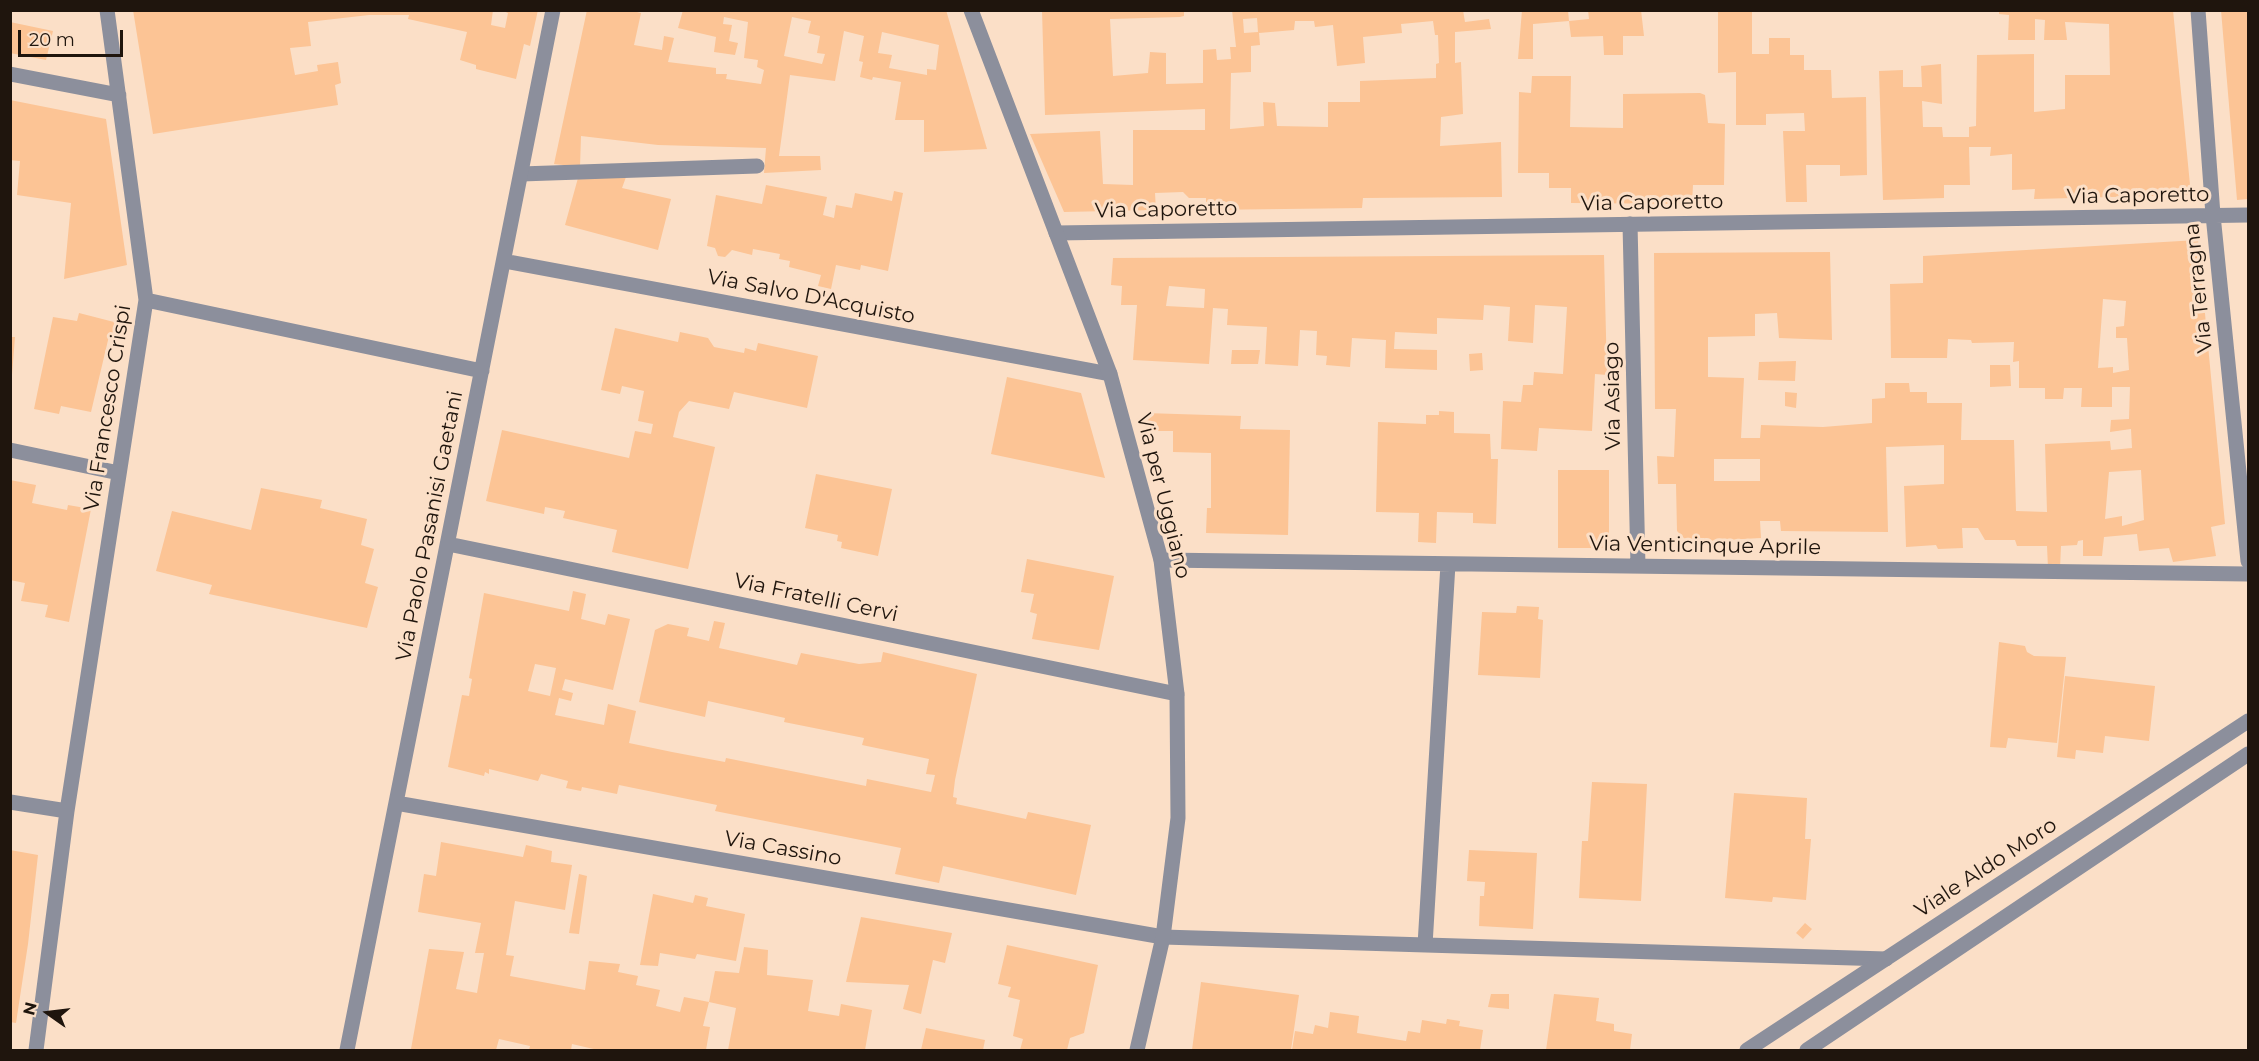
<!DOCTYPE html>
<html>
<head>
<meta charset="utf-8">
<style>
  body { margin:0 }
  #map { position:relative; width:2259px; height:1061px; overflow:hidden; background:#fbdfc7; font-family:Montserrat,sans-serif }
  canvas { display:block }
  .frame { position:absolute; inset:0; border:12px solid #1f150d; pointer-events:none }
  .north { position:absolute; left:18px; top:983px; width:60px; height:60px; -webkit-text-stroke:4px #fbdfc7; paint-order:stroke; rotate:284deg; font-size:16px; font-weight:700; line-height:24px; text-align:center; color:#1f150d }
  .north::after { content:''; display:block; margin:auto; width:21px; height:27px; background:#1f150d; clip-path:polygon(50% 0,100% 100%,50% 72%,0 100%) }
  .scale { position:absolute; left:18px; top:30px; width:105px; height:27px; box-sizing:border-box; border:3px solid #1f150d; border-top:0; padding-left:8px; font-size:18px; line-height:21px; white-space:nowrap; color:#1f150d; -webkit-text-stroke:4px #fbdfc7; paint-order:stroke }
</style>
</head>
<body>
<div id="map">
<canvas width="2259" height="1061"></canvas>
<div class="frame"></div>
<div class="north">N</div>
<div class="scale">20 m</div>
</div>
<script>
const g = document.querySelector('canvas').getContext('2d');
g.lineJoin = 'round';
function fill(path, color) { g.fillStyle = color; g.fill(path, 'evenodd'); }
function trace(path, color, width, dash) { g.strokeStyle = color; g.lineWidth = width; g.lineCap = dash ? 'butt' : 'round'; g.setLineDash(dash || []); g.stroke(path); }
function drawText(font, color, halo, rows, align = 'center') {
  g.font = font + ' Montserrat,sans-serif'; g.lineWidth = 6; g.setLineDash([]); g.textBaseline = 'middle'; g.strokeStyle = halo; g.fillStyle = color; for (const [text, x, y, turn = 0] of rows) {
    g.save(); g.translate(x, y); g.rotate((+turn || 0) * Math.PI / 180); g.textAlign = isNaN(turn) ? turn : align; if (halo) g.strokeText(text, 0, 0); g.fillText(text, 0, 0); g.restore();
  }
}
fill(new Path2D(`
  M133,10H493L491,25L505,28L508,13L501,10H538L530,46L524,44L516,79L476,69V65L460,60L467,32L408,19L409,15H369L308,22L311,46L290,48L295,75L318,71L317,65L338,62L341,83L335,85L338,105L153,134Z
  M587,10H629L641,13L634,45L662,50L664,36L674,38L668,62L716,68V74H727L726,79L761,84L764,70L757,67L758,60L744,58L748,22L724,17L723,24L732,25L729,41L738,43L735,55L714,52L716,37L678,28L683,10H946L987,149L924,152V120H895L901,82L873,77L872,80L860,77L863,62L859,61L864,36L844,31L835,81L790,75L779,156H820L821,170L764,173L766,148L658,145L581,136L580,167L554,164ZM792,17L811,21L808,33L820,36L817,53L825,54L822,64L784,56ZM882,32L939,45L936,70L927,69V75L889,68L892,55L878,53Z
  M1042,10H1184V16L1180,17L1110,19L1113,76L1148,73L1150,52L1166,53V84L1203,83V50L1216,49L1217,60L1231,59L1230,47H1236L1232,10H1463L1465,22L1489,19L1491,29L1455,32V63L1461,62L1463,114L1441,117L1440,146L1501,142L1502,197L1363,198L1362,208L1206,210V198H1189L1183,192L1155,193L1156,210L1064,212L1030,134L1100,131L1103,184L1133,185V130H1205V109L1045,115ZM1257,18L1258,32L1244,33L1243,19ZM1295,21H1314L1315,27L1333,25L1337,66L1365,63L1363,37L1402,33L1401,24L1433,21L1435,35H1438L1439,63L1436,64V78L1360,81V102H1328V127L1277,126L1275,103L1263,102L1264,126L1230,129L1231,73L1251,72V46L1260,45L1259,33L1294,30Z
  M1522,10H1568L1569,21L1533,24V59H1518Z
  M1588,10H1641L1644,36H1623V55H1604L1603,36L1571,37L1569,21L1589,19Z
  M1718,10H1752V54H1769V38H1790V55H1804V70H1831L1832,98L1866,97L1867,175L1840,176V165H1806L1807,202H1786L1783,131H1805L1804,113L1766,114V125H1736V72L1718,73Z
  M1999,10H2173L2191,195L2034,199L2035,189L2012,190V154L1990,156L1991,147H1969L1970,185H1944V198L1883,200L1879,71L1903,70V87H1922L1921,66L1941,64L1942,104L1922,101L1923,127H1942L1943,137H1969V127L1976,126L1977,55L2034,54V112L2065,109V75H2110L2109,24L2065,22L2067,40H2044L2045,20L2035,19V40H2008L2009,15L1999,14Z
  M2221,10H2248V199L2237,200Z
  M10,22L53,31L46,60L10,53Z
  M1532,76H1571L1570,127L1623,128V94L1700,93L1705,95L1708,123L1725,124L1724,185H1693L1692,204L1571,203V188H1549V173H1518L1519,92L1531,93Z
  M10,100L106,119L127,265L64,279L71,203L17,195L20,161L10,160Z
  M626,177L622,188L671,199L658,250L565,225L578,178Z
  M766,185L827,197L823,215L834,218L836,205L852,208L855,193L892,201L894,191L903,193L888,271L861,265L860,270L836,265L831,289L818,286L821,275L789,267L790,261L779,259L780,254L753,249L752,255L732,250L725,257L718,256L715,248L707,246L716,195L762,204Z
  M2198,240L2225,524L2211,527L2216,556L2173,562L2169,548L2139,551L2137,534L2104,537L2102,556H2083V540L2078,541L2077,545L2061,546L2060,568H2048L2047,546H2017L2015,540H1985L1978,528H1962L1963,548L1938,549L1936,545L1906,547L1904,486L1944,484V445L1886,447L1888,532L1781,531L1780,521H1760L1761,538L1688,542L1677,531L1676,484H1658L1657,456L1674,457L1676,409H1655L1654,253L1830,252L1832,340L1779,338L1777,313L1755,314V336L1708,337V377L1744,378L1741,438H1760L1761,425L1823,427L1872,423V399L1885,398V383H1909L1910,392H1927V403H1962L1961,440H2014L2016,511L2047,512L2045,444L2110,441L2111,450L2132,448L2131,429L2110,432L2111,420L2129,419L2130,387H2112V407H2081L2082,388H2064L2063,399H2045V388H2019V361L2013,362L2014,342L1972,343L1971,340L1948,339L1947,358H1891L1890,284L1923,283V256ZM2103,299L2126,301L2124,326L2116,327V338H2127L2129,370L2113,373V367L2098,368ZM1714,459H1760V481H1714ZM2141,470L2144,520L2122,526V516L2105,519L2109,472Z
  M1604,255L1607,375L1595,374L1592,431L1539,428L1537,451L1501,449L1503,401L1521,402L1523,385H1533L1534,372L1563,374L1567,307L1535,305L1533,343L1508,341L1510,307L1484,305L1483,320L1437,318V334L1395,332L1394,349L1437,350V370L1385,368L1386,340L1352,338L1350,367L1326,365L1327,356L1316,355L1317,331L1300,330L1298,366L1265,364L1267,327L1227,325L1228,309L1213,308L1209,364L1133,360L1137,305H1121L1122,286L1111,285L1113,258ZM1169,286L1205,289L1204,308L1166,306Z
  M79,313L114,322L116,325L115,330L109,336L91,412L61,406L59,414L34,409L53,317L77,321Z
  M615,328L678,342L680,332L708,338L714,347L744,353L745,348L756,351L758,343L818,356L807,408L734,392L729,409L689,401L679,412L673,437L715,447L688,569L612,552L617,530L563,518L565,511L545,507L544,514L486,501L502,430L629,458L635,431L651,434L653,424L638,421L644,391L622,386L620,394L601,390Z
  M10,337H15L12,375H10Z
  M1232,350H1260L1258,364H1231Z
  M1482,353L1483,370L1470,371L1469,354Z
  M1796,361L1795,381L1758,380L1759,362Z
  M1990,365H2010L2011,386L1990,387Z
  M1007,377L1081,393L1105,478L991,454Z
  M1785,392L1797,393L1796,408L1785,406Z
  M1439,411L1454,412V433L1490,434L1491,459H1498L1496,524L1473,523V513L1437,512L1436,543L1418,542L1419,513L1376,512L1378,422L1426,424V415H1439Z
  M1145,413L1241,416L1240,429L1290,430L1288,535L1206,533L1207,508H1211V453L1173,452V431H1151Z
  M1558,470H1609V548H1558Z
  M816,474L892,489L878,556L841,548L842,542L837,541L838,535L805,528Z
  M10,480L36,485L32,503L67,510L68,505L91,509L69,622L45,617L48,605L21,601L25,583L10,580Z
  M261,488L322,500L320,508L367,519L361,545L374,549L365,583L378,587L367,628L209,594L212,585L156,571L172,511L251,530Z
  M1027,559L1114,576L1099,650L1032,639L1037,614L1030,612L1034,594L1021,592Z
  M573,591L586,594L581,619L605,625L608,614L630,619L613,690L565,679L562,690L573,693L571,701L559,698L555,715L604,725L608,704L636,711L629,743L672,752L725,762L726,758L866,786L867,779L931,792L935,775L926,774L929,759L862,745L864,738L784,722L785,718L708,701L705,717L639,702L655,630L668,624L689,628L687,636L709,641L714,621L725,623L719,648L797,665L801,653L859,664L881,662L883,652L977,674L955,780L953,797L957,798L956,804L1026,819L1028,812L1091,825L1076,895L943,866L939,883L895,874L901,848L715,811L717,805L619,785L617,794L582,787L581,791L566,788L568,781L541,774L538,781L489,769V774L485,772L484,776L448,767L462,695L469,696L472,679L469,678L484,593L569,611ZM535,664L556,668L550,696L528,691Z
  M1517,606L1539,607L1538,619L1543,620L1540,678L1478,675L1482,612L1516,613Z
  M1999,642L2025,646L2027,652L2034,656L2066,657L2057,743L2008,738L2006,748L1990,747Z
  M2065,676L2155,686L2149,741L2105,736L2103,753L2076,750L2075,759L2057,757Z
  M1592,782L1647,784L1641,901L1579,898L1582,841H1588Z
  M1734,793L1807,798L1805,839H1811L1806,900L1773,897L1772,902L1725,898Z
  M441,842L523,857L526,845L552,851L551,862L572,865L565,910L515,901L506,955L514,956L510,976L585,990L589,961L620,964L618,972L638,976L636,985L660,990L656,1006L680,1012L684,997L709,1002L703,1026L710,1027L706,1050H598L572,1044L571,1050H529L530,1046L499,1039L496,1050L411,1049L429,949L464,952L456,989L477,993L484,953H475L481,923L418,912L424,874L436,876Z
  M10,850L38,855L28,944L16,1023L10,1022Z
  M1469,850L1537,853L1533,929L1479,926L1480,896H1484L1485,882L1467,881Z
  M579,874L587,876L579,934L569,933Z
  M653,894L693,903L695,895L708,898L706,906L745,914L736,961L697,954L695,959L660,953L658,966L640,965Z
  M861,917L952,933L945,963L933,960L921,1014L903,1009L909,985L846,982Z
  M1805,923L1812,929L1803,939L1796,933Z
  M1007,945L1098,965L1084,1033L1070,1038L1067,1050H1020L1023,1039L1013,1036L1020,1000L1008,997L1011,987L998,984Z
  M744,947L768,950L767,975L813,980L808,1011L839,1016L841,1004L872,1010L865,1050H728L736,1008L709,1002L715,971L739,973Z
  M1201,982L1299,995L1291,1050H1192Z
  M1491,994H1509V1009L1488,1007Z
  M1554,994L1599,998L1596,1021L1614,1024V1031L1632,1034L1630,1050H1546Z
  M1330,1012L1359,1016L1357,1033L1406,1041L1408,1031L1420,1033L1422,1020L1446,1024L1447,1019L1460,1021L1459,1026L1483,1030L1480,1050H1292L1295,1031L1313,1034L1315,1025L1328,1028Z
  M926,1028L985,1040L983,1050H921Z`), '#fcc495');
trace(new Path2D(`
  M521,174L757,166`), '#8c8f9c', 15);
trace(new Path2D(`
  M2198,10L2213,215L2248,561
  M10,74L119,95
  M1630,224L1638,566
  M1056,233L2248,215
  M504,261L1110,374
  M146,300L482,371
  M10,450L119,473
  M448,544L1177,694
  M1161,560L2248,574
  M10,802L67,811
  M396,803L1163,937L1886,959
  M1425,945L1448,564
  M36,1050L67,811L146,300L107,10
  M347,1050L553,10`), '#8c8f9c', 15);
trace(new Path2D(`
  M971,10L1110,374L1161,560L1177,694L1178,818L1163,937L1137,1050
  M1747,1050L2248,721
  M1807,1050L2248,754`), '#8c8f9c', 15);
drawText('21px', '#1f150d', '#fbdfc7', [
  ["Via Caporetto",2138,196,-1],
  ["Via Caporetto",1652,203,-1],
  ["Via Caporetto",1166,210,-1],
  ["Via Terragna",2199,288,-96],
  ["Via Salvo D'Acquisto",811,297,11],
  ["Via Asiago",1613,396,-91],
  ["Via Francesco Crispi",108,408,-81],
  ["Via per Uggiano",1163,496,76],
  ["Via Paolo Pasanisi Gaetani",430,526,-79],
  ["Via Venticinque Aprile",1705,546,1],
  ["Via Fratelli Cervi",816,598,12],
  ["Via Cassino",783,849,10],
  ["Viale Aldo Moro",1986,868,-33]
]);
</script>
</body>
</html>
